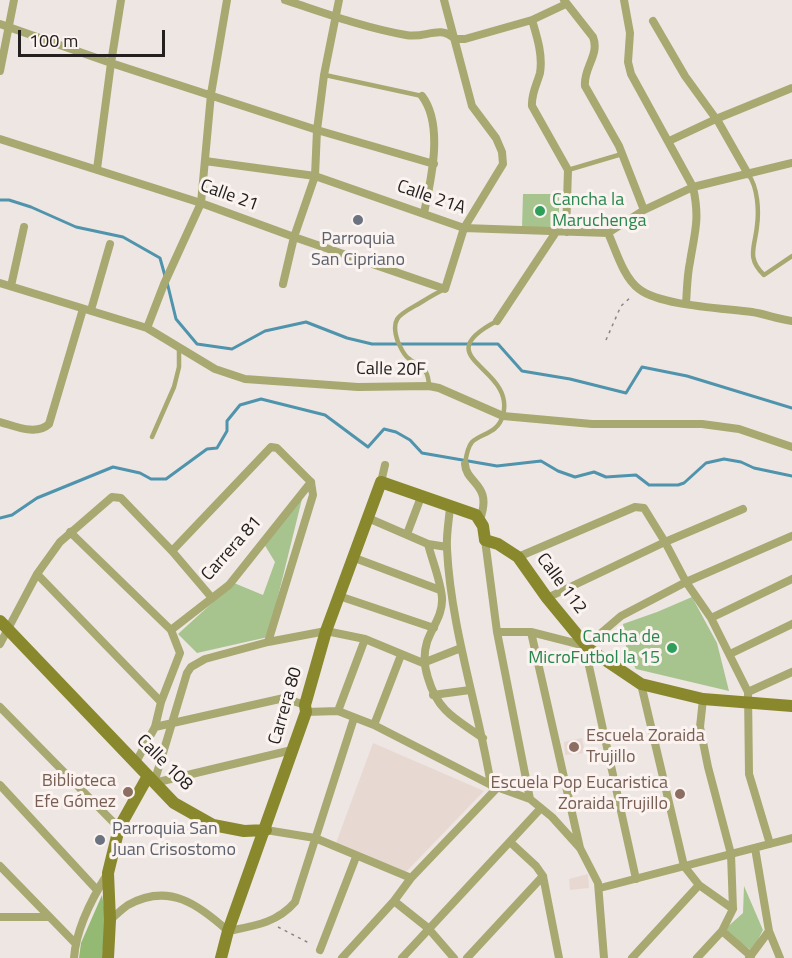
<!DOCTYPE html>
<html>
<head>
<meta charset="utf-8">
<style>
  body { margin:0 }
  #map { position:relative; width:792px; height:958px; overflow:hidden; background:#eee6e3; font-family:"Titillium Web",sans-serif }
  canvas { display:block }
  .scale { position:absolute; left:18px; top:30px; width:147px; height:27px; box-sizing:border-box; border:3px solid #23201f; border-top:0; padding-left:8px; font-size:18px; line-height:21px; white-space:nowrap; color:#23201f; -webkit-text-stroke:4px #fbf3f0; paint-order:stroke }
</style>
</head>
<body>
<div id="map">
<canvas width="792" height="958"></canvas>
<div class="scale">100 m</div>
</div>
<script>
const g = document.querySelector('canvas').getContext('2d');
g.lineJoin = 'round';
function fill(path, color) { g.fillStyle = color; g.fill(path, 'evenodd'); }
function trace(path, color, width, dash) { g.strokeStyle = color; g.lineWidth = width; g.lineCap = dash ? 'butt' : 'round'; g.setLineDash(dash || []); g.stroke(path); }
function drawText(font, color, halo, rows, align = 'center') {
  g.font = font + ' "Titillium Web",sans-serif'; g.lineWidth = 6; g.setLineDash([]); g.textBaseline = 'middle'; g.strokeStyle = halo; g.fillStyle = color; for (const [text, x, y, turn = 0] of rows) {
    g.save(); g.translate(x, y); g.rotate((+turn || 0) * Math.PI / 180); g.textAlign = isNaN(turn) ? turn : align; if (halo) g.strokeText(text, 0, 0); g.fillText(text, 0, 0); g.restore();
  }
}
fill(new Path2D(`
  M582,738L585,753L565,755L564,742Z
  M373,743L484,791L406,872L336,843Z
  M588,874L589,888L570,890L569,879Z`), '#e8d8d2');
fill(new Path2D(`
  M523,194H559V229L522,228Z
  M303,495L268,637L197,653L178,634L234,583L263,595L275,562L264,544Z
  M692,597L717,643L729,691L636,669L627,653L623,624L657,612Z
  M744,886L763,930L752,951L724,930L743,913Z`), '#a7c48f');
fill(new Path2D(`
  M102,895L106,920L102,958H79L81,943Z`), '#94b972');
trace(new Path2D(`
  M0,200H9L31,207L76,227L123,237L160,258L165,276
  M167,282L176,319L197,344L232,349L265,331L306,322L347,338L372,344H498L522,371L570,379L626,393L642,367L687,376L792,408
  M0,518L12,515L37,498L113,467L140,473L151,479H166L207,449L217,448L227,431V421L240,405L261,399L325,415L368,447L384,429L396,432L410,440L422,453L497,466L541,461L558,471L575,477L594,472L606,477L636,475L649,485H678L684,483L706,463L724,459L741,462L754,468L792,476`), '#4f94ac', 3);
trace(new Path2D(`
  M606,340L621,306L632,296
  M278,927L311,944`), '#8b8583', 1.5, [3, 4.5]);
trace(new Path2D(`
  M325,75L422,96
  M568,170L622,154
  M748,174C758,187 759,211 757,226C755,247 746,258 764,275L792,256
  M429,386C428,366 421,369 408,358C403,354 401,348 398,342C389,317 401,314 420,303C428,298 436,293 445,289
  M152,437L174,387L179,367V348
  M465,464C466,457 467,448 472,442C481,433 498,434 503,415C516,366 424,359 497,321`), '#a8a871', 4.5);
trace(new Path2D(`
  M285,0C325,13 365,28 406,35C426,39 439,24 455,39H465L532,20L566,4
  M564,0L593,37C600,55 583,68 585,86L619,146L644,210
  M624,0L630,33L628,62L631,74L693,187C700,219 695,231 690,262C687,276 687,290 686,304
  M532,20C537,37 543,55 540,73C537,84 531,94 532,106L568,170L566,232
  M653,21L685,76L719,123L748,174
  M0,24L111,63L317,130L434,164
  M0,71L14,0
  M422,96C444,125 431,180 424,213
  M0,139L201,203L294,237L445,289L464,228L503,164L502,152L496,138L472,106L444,0
  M669,141L716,119L792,88
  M205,161L315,176L464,228L608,233
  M97,169L111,63L121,0
  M608,233C616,250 623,277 639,289C661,306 723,308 752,312C765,314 778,319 792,321
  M608,233L644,210L693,187L792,163
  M0,283L147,328L215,369L245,379L358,387L429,386L439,388L503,416L592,424H702L739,429L792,447
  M283,284L294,237L315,176L317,130L324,75L339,0
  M11,286L24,227
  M91,310L110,244
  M497,321L556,232
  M147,328L164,284L201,203L211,94L227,0
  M0,422C15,426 36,436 49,424L83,309
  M465,464C466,484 493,484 480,519
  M381,482L385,465
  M450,507C449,521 446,535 447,549C451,629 478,706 491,785
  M368,518L428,544L447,547
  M70,532L171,630L180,653L161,702L155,727L136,762
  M407,534L421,497
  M485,540L497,632L530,799
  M428,544C432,560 441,582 442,598C443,615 432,627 427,642C423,655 424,666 428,678C438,712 456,719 483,738
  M172,551L271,447L277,448L311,482
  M352,557L440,590
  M518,557L635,507L644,508L665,542L686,582L711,618L748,692L749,774L770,844
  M37,574L161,702
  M339,596L434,628
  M547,598L665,542L743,509
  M711,618L792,579
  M171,630L229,585L311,482
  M497,632H531L586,646L621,616L686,582L792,536
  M531,632L580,848
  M268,642L313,495L311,482
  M0,644L37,574L60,542L112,497L121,498L172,551L212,598
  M589,649V666L636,879
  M730,654L792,624
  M641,684L684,866L699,885L733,909
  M748,692L792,672
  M433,695L470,690
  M0,707L119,828
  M338,711L365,639
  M306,712L338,711L374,725L491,785L530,799L552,817L580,848L598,883L604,958
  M374,725L401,655
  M155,727L284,698L305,705
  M154,783L187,673L191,667L205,659L268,642L326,631L365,639L423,663L461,648
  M154,783L292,750
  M0,785L97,890
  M266,830L315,838L411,878
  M510,842L536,866L543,876L559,958
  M755,848L769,931L780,958
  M0,866L75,943
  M600,888L792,838
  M394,901L428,928L454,958
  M0,917H48
  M110,920C116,915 122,909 128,905C169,882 199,905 228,931C254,926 277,923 295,902L354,718
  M722,931L751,956
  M320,950L356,857
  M74,958C76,929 92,898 108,873
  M342,958L394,901L411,878L497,788
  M402,958L541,808
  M467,958L543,876
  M632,958L699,885
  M697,958L722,931L733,909L731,854L708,767L700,727L703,699
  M749,958L769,931`), '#a8a871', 8);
trace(new Path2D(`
  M0,621L174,803L213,825L244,831L266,830
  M108,958L110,920L108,873L119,828L148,776
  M221,958L228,931L306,712L305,705L326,631L381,482L476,515L483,526L485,540L498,544L518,557L547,598L589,649L641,684L703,699L792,706`), '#89882c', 12);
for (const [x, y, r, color] of [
  [540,211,6,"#2e9e5b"],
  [358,220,6,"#6b7280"],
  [672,648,6,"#2e9e5b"],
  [574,747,6,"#8d6e63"],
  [128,792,6,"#8d6e63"],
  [680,794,6,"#8d6e63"],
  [100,840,6,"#6b7280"]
]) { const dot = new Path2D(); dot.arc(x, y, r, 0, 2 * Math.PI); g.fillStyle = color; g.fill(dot); trace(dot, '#fbf3f0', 2); }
drawText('18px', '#23201f', '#fbf3f0', [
  ["Calle 21",229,196,20],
  ["Calle 21A",431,198,19],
  ["Calle 20F",391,370,1],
  ["Carrera 81",232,549,-48],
  ["Calle 112",561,584,53],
  ["Carrera 80",286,706,-74],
  ["Calle 108",164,763,45]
]);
drawText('18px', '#27864d', '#fbf3f0', [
  ["Cancha la",552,201],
  ["Maruchenga",552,222],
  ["Cancha de",660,638,"right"],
  ["MicroFutbol la 15",660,659,"right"]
], 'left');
drawText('18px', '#5b616d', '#fbf3f0', [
  ["Parroquia",358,240],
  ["San Cipriano",358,261],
  ["Parroquia San",112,830,"left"],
  ["Juan Crisostomo",112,851,"left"]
]);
drawText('18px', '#785e54', '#fbf3f0', [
  ["Escuela Zoraida",586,737,"left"],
  ["Trujillo",586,758,"left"],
  ["Biblioteca",116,782],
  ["Efe Gómez",116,803],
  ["Escuela Pop Eucaristica",668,784],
  ["Zoraida Trujillo",668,805]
], 'right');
</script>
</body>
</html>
